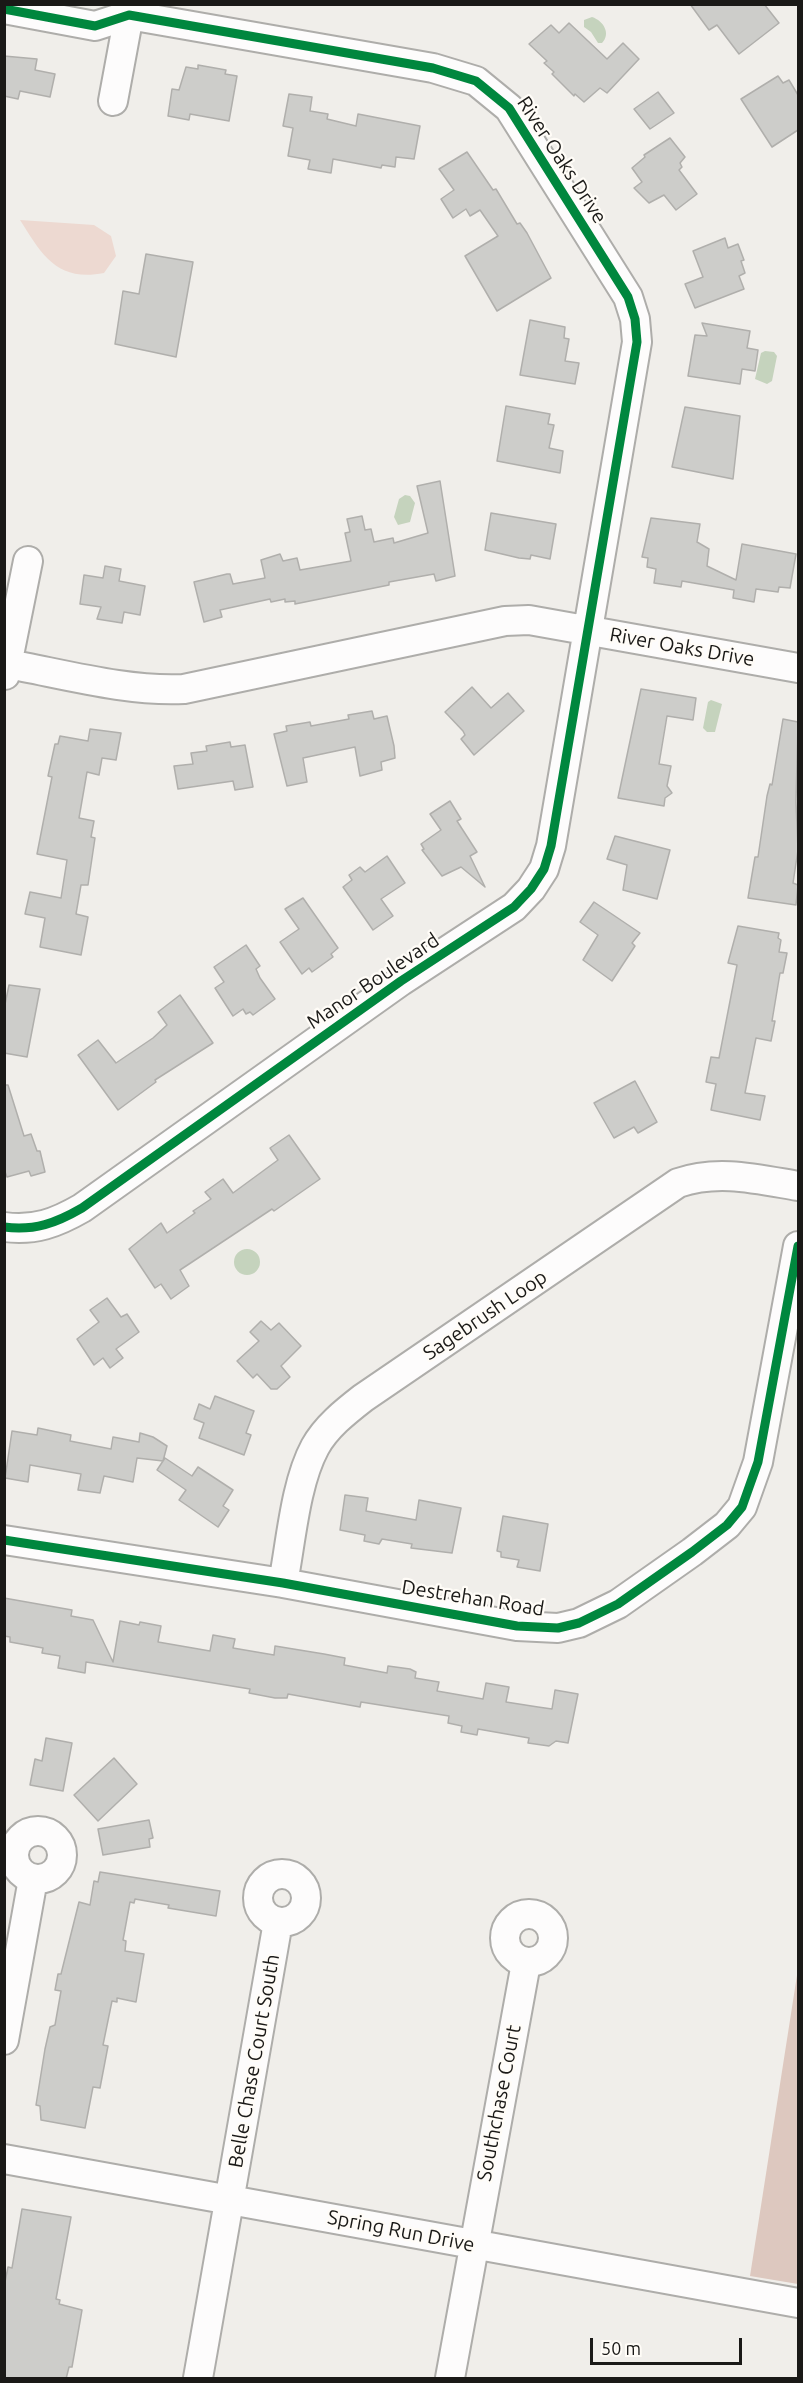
<!DOCTYPE html>
<html>
<head>
<meta charset="utf-8">
<style>
  body { margin:0 }
  #map { position:relative; width:803px; height:2383px; overflow:hidden; background:#f0eeea; font-family:Ubuntu,sans-serif }
  canvas { display:block }
  .frame { position:absolute; inset:0; border:6px solid #1a1917; pointer-events:none }
  .scale { position:absolute; left:590px; top:2338px; width:152px; height:27px; box-sizing:border-box; border:3px solid #1a1917; border-top:0; padding-left:8px; font-size:18px; line-height:21px; white-space:nowrap; color:#1a1917; -webkit-text-stroke:4px #fffcf7; paint-order:stroke }
</style>
</head>
<body>
<div id="map">
<canvas width="803" height="2383"></canvas>
<div class="frame"></div>
<div class="scale">50 m</div>
</div>
<script>
const g = document.querySelector('canvas').getContext('2d');
g.lineJoin = 'round';
function fill(path, color) { g.fillStyle = color; g.fill(path, 'evenodd'); }
function trace(path, color, width, dash) { g.strokeStyle = color; g.lineWidth = width; g.lineCap = dash ? 'butt' : 'round'; g.setLineDash(dash || []); g.stroke(path); }
function drawText(font, color, halo, rows, align = 'center') {
  g.font = font + ' Ubuntu,sans-serif'; g.lineWidth = 4.5; g.setLineDash([]); g.textBaseline = 'middle'; g.strokeStyle = halo; g.fillStyle = color; for (const [text, x, y, turn = 0] of rows) {
    g.save(); g.translate(x, y); g.rotate((+turn || 0) * Math.PI / 180); g.textAlign = isNaN(turn) ? turn : align; if (halo) g.strokeText(text, 0, 0); g.fillText(text, 0, 0); g.restore();
  }
}
fill(new Path2D(`
  M20,220L94,225L111,236L116,256L104,273C57,282 42,255 20,220Z`), '#edd9d1');
fill(new Path2D(`
  M798,1969V2284L750,2276Z`), '#ddc8bf');
fill(new Path2D(`
  M592,17C604,21 611,34 602,43H598L591,32L584,27V20Z
  M765,351L774,352L777,356L772,381L767,384L755,379L761,353Z
  M405,495L410,496L415,503L410,522L398,525L394,517L399,499Z
  M711,700L722,704L715,732H707L703,728L708,702Z
  M234 1262a13 13 0 1 1 26 0a13 13 0 1 1-26 0Z`), '#c5d3bd');
const building = new Path2D(`
  M690,4H764L779,23L739,54L717,25L709,30Z
  M569,23L607,59L623,43L639,59L607,93L600,88L584,102L575,94L574,96L552,74L554,72L544,63L547,61L529,44L551,25L559,33Z
  M4,56L37,59L35,70L55,74L50,97L20,91L18,99L4,96Z
  M198,65L226,70L225,74L237,76L229,121L190,114L189,120L168,116L172,89L179,90L186,67L198,69Z
  M778,76L783,83L789,80L798,95V130L772,147L741,99Z
  M658,92L674,113L650,129L634,109Z
  M289,94L312,97L310,111L328,114L327,119L356,126L358,114L420,126L414,159L396,157L395,167L382,165L381,168L333,159L331,173L308,169L310,160L288,156L293,128L283,126Z
  M670,138L685,157L680,163L682,167L679,170L697,194L676,210L664,195L649,203L634,188L642,182L632,168L645,157L644,155Z
  M467,152L493,190L496,189L517,224L520,223L527,233L551,278L497,311L465,256L498,236L480,210L470,216L466,209L453,218L441,199L454,190L439,169Z
  M725,238L728,248L738,244L744,260L741,261L745,273L739,276L744,289L695,308L685,284L703,277L693,251Z
  M146,254L193,262L176,357L115,344L123,291L139,294Z
  M530,320L565,327L564,338L569,339L565,361L579,363L575,384L520,375Z
  M702,323L750,331L747,348L758,350L755,371L742,369L740,384L688,376L695,335L707,336Z
  M506,406L550,414L548,424L554,425L549,448L563,451L560,473L497,461Z
  M685,407L740,416L733,479L672,467Z
  M440,481L455,576L436,581L434,574L389,582V585L295,604V601L285,602V599L271,602L270,599L220,610L222,617L204,622L194,582L227,574H230L233,584L265,578L261,560L280,554L283,561L297,558L300,570L351,561L345,533L350,532L347,519L362,516L365,530L371,529L374,542L393,538L394,543L428,533L417,486Z
  M491,513L556,524L550,559L531,555L530,559L519,558L485,550Z
  M651,518L700,524L697,542L709,549L707,566L736,580L742,544L796,554L790,588L779,587L778,592L756,589L754,602L733,598L734,590L682,581L681,587L654,583L656,569L647,567L648,558L642,557Z
  M105,566L121,569L119,581L145,586L140,615L124,612L122,623L97,619L101,607L80,604L84,575L103,578Z
  M472,687L491,708L508,693L524,711L474,755L461,739L465,735L463,731L445,712Z
  M641,689L696,698L693,720L667,716L659,764L671,766L667,786L672,793L665,798L664,806L618,798Z
  M372,711L374,719L387,716L394,746L395,758L381,762L382,770L360,776L355,747L303,758L307,782L287,786L274,734L287,731L286,726L310,722L311,726L349,719L348,715Z
  M783,719L798,722L796,802L798,850L793,883L798,885L796,905L748,898L755,857H758L767,796L770,784L772,785Z
  M90,729L121,733L116,760L102,758L99,775L87,772L79,818L94,821L91,837L95,838L88,885H81L76,914L88,917L81,955L40,947L45,918L25,914L30,892L61,898L67,860L37,854L52,777L48,776L55,744H58L60,736L88,741Z
  M230,742L231,747L245,745L253,787L235,790L233,781L178,789L174,766L193,764L191,753L207,751L206,746Z
  M450,801L461,819L457,821L477,852L470,856L485,887L461,867L442,876L422,850L424,849L421,844L441,830L430,814Z
  M615,836L670,850L657,899L623,890L627,865L607,859Z
  M387,856L405,883L381,899L393,916L373,930L343,887L352,880L349,875L360,867L365,872Z
  M303,898L338,948L331,954L333,957L312,972L309,968L302,974L280,942L299,929L285,909Z
  M594,902L640,933L632,943L635,946L612,981L583,960L598,935L580,922Z
  M738,926L779,933L778,938L781,940L779,952L787,953L783,973H780L772,1021H775L771,1041L756,1038L745,1093L765,1096L760,1120L711,1110L716,1084L706,1082L711,1057L719,1058L737,965L728,963Z
  M246,945L260,966L256,969L260,978L275,999L253,1015L250,1012L246,1014L243,1009L233,1016L215,988L224,982L214,967Z
  M9,985L40,989L27,1057L4,1053V1009Z
  M180,995L213,1043L155,1080L156,1082L118,1110L78,1055L98,1040L116,1063L153,1038L167,1025L158,1012Z
  M635,1081L657,1122L638,1133L634,1127L614,1138L594,1103Z
  M4,1085H8L24,1136L31,1134L37,1151H40L45,1172L31,1176L29,1171L7,1177L4,1169Z
  M289,1135L320,1179L274,1211L272,1209L180,1270L189,1286L171,1299L161,1284L155,1288L129,1249L161,1223L167,1233L195,1213L193,1211L211,1199L205,1192L223,1179L233,1193L278,1160L270,1148Z
  M107,1298L121,1317L127,1314L139,1332L116,1349L123,1358L110,1368L103,1358L94,1365L77,1339L99,1322L90,1310Z
  M261,1321L271,1330L279,1323L301,1346L281,1366L290,1377L277,1389H271L257,1374L253,1378L237,1361L259,1341L250,1332Z
  M215,1396L254,1411L246,1433L251,1435L244,1455L199,1438L204,1423L194,1419L199,1404L210,1409Z
  M38,1428L71,1435L70,1441L111,1449L113,1437L139,1442L140,1433L153,1437L167,1446L163,1461L165,1458L192,1476L198,1467L233,1490L223,1506L229,1510L218,1527L179,1500L186,1490L157,1470L163,1461L137,1458L133,1482L104,1476L100,1493L78,1490L81,1474L30,1465L28,1482L5,1478L12,1431L37,1435Z
  M345,1495L368,1498L366,1511L416,1520L419,1500L461,1508L452,1553L411,1548L412,1544L382,1539L379,1544L364,1541L365,1535L340,1530Z
  M503,1516L548,1524L540,1571L517,1567L519,1560L501,1557V1552L497,1551Z
  M4,1598L72,1610L71,1616L93,1620L113,1662L120,1621L139,1625L140,1622L161,1626L158,1642L210,1651L213,1635L235,1639L233,1648L274,1655L275,1646L324,1654L345,1658L344,1665L387,1673L388,1666L410,1669L416,1672L415,1678L439,1682L437,1691L483,1699L486,1683L509,1687L506,1702L538,1707L552,1709L555,1690L578,1694L568,1743L556,1741L549,1746L528,1743L529,1738L478,1729L477,1735L461,1732L462,1726L448,1723L449,1716L361,1702L360,1707L288,1694L287,1698H275L249,1693L250,1689L86,1662L85,1673L58,1668L60,1656L42,1653L43,1648L10,1642V1637L4,1636Z
  M46,1738L72,1743L63,1791L30,1785L35,1759L42,1761Z
  M114,1758L137,1784L98,1821L74,1795Z
  M149,1820L153,1838L149,1839L150,1847L103,1855L98,1829Z
  M100,1872L220,1891L216,1916L168,1908L169,1905L135,1899L134,1903L130,1902L123,1940L126,1941L125,1951L144,1954L136,2002L117,1998V2002L112,2001L103,2045L108,2046L100,2088L93,2087L85,2128L41,2120L40,2106L36,2105L45,2049L50,2027L55,2025L61,1991L55,1990L58,1974H61L79,1902L90,1905L94,1881L98,1882Z
  M22,2209L71,2217L56,2299L60,2300L59,2304L82,2310L72,2367H69L66,2379H4V2287L8,2267L12,2268Z`);
fill(building, '#cdcdca');
trace(building, '#b0afac', 1.5);
const minor = new Path2D(`
  M4,9L95,26L129,15L433,68L476,81L509,108L628,297L635,319L637,342L551,846L544,869L531,889L514,907L401,981L82,1208C56,1223 35,1231 4,1227
  M113,101L131,4
  M4,655L8,664C63,674 128,692 184,689L505,621L529,620L798,668
  M5,675L28,561
  M4,1540L283,1583L517,1626L558,1628L579,1623L618,1604L692,1552L727,1525L742,1507L758,1462L798,1246
  M283,1583C291,1542 295,1484 315,1447C326,1427 345,1412 363,1398L678,1183C718,1169 757,1179 798,1186
  M14 1855a24 24 0 1 1 48 0a24 24 0 1 1-48 0Z
  M258 1898a24 24 0 1 1 48 0a24 24 0 1 1-48 0Z
  M505 1938a24 24 0 1 1 48 0a24 24 0 1 1-48 0Z
  M4,2040L33,1879
  M4,2159L798,2303
  M198,2378L278,1922
  M450,2378L526,1963`);
trace(minor, '#aeadaa', 32);
trace(minor, '#fdfcfc', 28);
trace(new Path2D(`
  M4,9L95,26L129,15L433,68L476,81L509,108L628,297L635,319L637,342L551,846L544,869L531,889L514,907L401,981L82,1208C56,1223 35,1231 4,1227
  M4,1540L283,1583L517,1626L558,1628L579,1623L618,1604L692,1552L727,1525L742,1507L758,1462L798,1246`), '#00873e', 9);
drawText('20px', '#1a1917', '#fffcf7', [
  ["River Oaks Drive",562,160,57],
  ["River Oaks Drive",682,647,10],
  ["Manor Boulevard",373,981,-34],
  ["Sagebrush Loop",485,1315,-34],
  ["Destrehan Road",473,1598,9],
  ["Belle Chase Court South",254,2061,-80],
  ["Southchase Court",499,2103,-79],
  ["Spring Run Drive",401,2231,11]
]);
</script>
</body>
</html>
